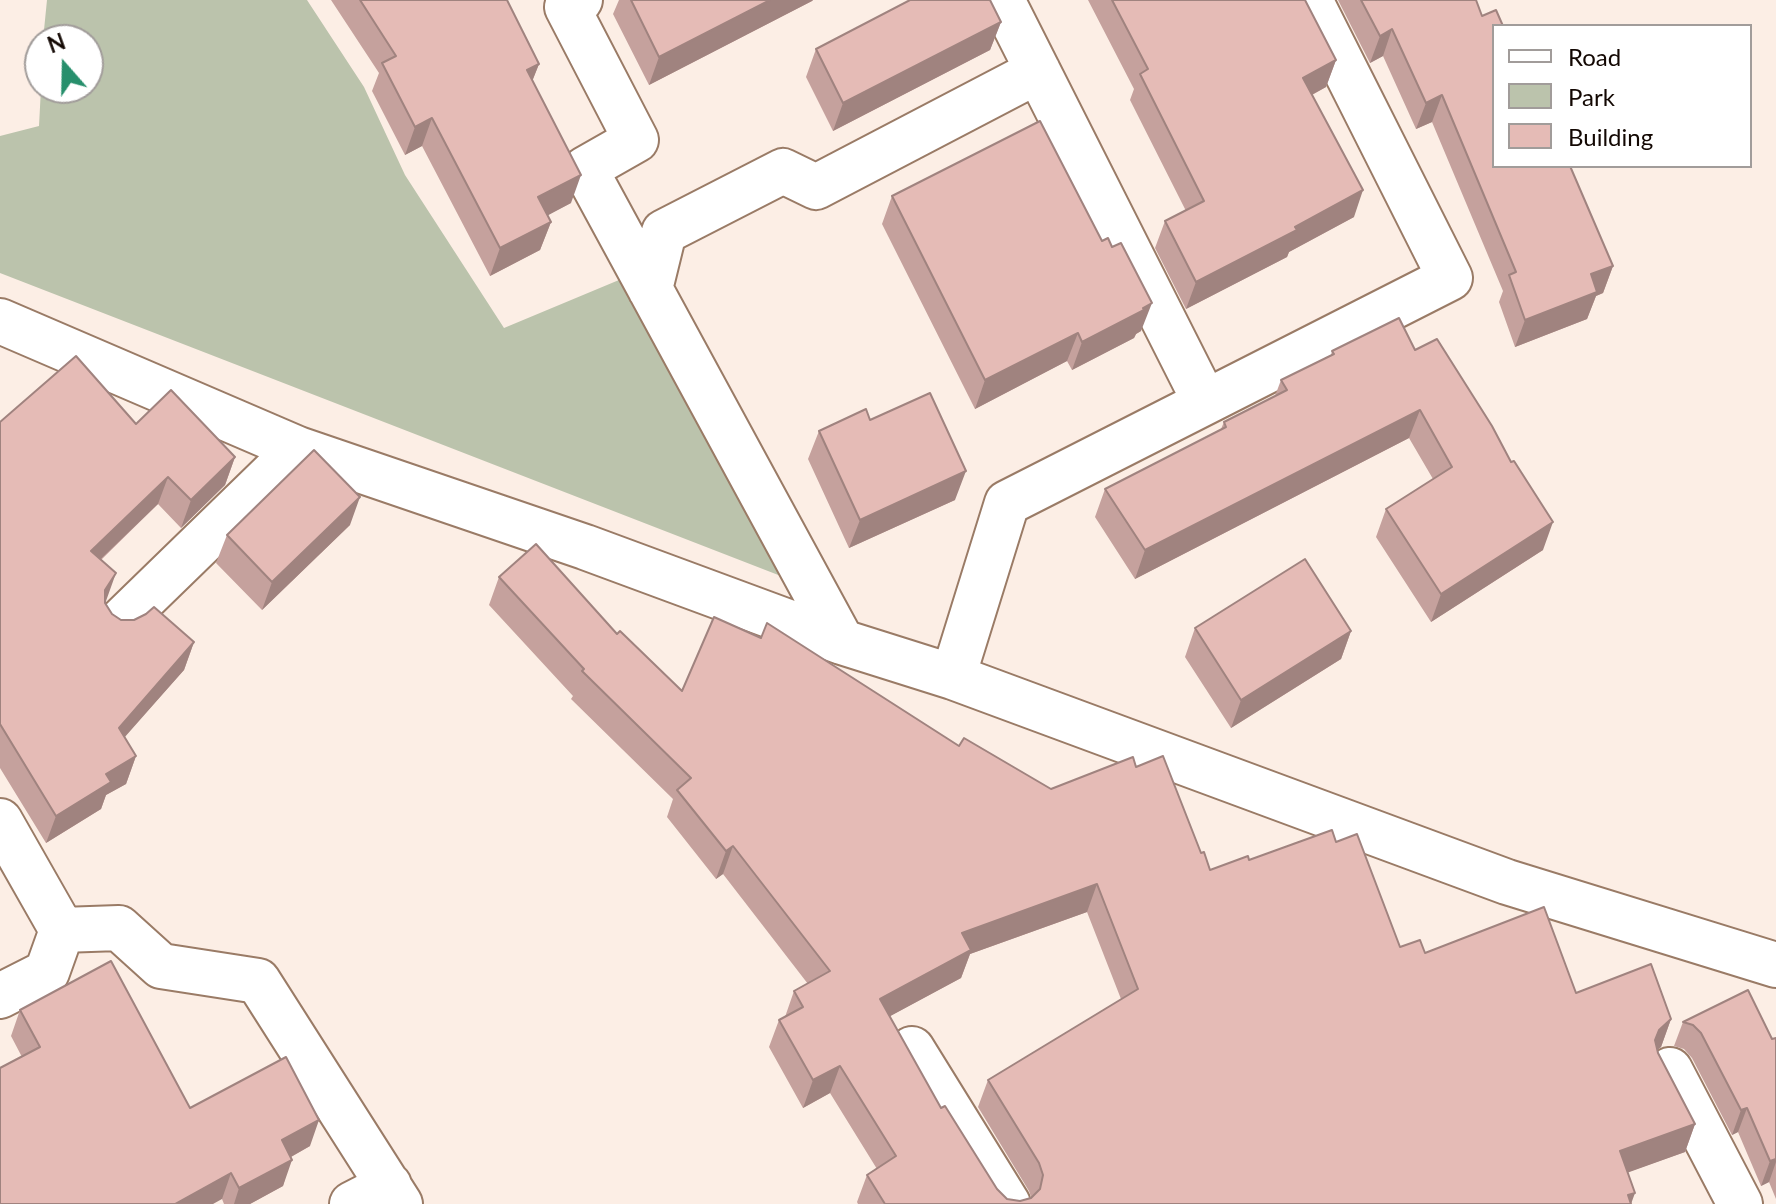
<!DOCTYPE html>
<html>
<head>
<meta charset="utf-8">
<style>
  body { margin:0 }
  #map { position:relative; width:1776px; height:1204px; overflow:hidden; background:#fceee5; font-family:Lato,sans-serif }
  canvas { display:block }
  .legend { position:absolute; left:1492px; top:24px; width:260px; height:144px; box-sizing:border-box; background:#fff; border:2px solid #a19c9a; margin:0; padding:10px 14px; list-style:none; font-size:24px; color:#130803 }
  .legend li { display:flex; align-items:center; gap:16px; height:40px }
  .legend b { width:40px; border:2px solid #a19c9a }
  .north { position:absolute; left:24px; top:24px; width:80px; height:80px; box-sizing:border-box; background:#fff; border:2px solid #a19c9a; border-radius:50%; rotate:340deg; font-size:22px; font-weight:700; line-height:32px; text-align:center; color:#130803 }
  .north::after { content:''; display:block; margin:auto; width:28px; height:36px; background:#278f6c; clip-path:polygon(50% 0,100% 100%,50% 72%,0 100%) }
</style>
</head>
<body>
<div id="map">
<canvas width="1776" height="1204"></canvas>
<ul class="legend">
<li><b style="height:10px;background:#fff"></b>Road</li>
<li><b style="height:22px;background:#bbc3ac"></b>Park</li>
<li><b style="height:22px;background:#e5bbb6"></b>Building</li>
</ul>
<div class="north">N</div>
</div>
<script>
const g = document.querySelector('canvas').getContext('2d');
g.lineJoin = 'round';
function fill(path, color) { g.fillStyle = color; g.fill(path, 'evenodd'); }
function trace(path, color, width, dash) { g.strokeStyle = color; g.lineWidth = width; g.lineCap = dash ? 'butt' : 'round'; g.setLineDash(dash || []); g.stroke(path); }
fill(new Path2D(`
  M47,0H307L364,87L405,175L504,328L619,280L786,578L0,273V136L39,126L41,88H88V40H43Z`), '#bbc3ac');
const minor = new Path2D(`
  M580,0L567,7L636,140L585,169L842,642
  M1002,0L1205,402
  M650,289L664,232L783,171L816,187L1038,71
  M0,321L298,449L585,547L842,642L953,677L1507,882L1776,965
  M119,623L298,449
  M953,677L1007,503L1450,278L1310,0
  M0,821L62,930L47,972L0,996
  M62,930L119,928L161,966L258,981L400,1204
  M912,1049L1008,1204
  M1670,1070L1740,1204
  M352,1204L389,1185`);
trace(minor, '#9a7b66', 48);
trace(minor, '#fff', 44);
fill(new Path2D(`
  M331,0H507L539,64L532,81L571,203L547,215L551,222L540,250L490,276L422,146L405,155L372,91L379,73Z
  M619,0H813L812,1L649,85L613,14Z
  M1088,0H1305L1336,60L1326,87L1312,95L1354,217L1289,252L1287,257L1186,309L1155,248L1165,221L1186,211L1130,100L1134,89Z
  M1338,0H1476L1482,16L1494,26L1613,266L1603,293L1596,296L1587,319L1515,347L1499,302L1503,291L1432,122L1416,129L1383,56L1370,63Z
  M1001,22L990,50L833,131L806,77L816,49Z
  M892,196L1141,331L1136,334L1134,338L1072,370L1067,361L975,409L882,224Z
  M1415,350L1543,550L1431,622L1376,537L1386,509L1433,479L1409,438L1135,579L1095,517L1105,489L1221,429L1224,422L1275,396L1281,380L1331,355L1332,351Z
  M0,422L136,424L235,457L225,485L181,528L158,504L101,560L106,601L105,602L112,614L121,620L194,642L184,670L124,737L136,756L126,784L106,795L101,809L46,843L0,768Z
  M819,431L955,500L849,548L808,459Z
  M350,525L262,610L216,563L227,535Z
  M499,577L617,634L682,691L959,746L1051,789L1136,767L1201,853L1210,870L1249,860L1336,842L1400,947L1576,993L1671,1019L1661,1047L1657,1050L1695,1124L1685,1152L1628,1172L1631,1204H858L857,1202L867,1175L877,1169L830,1093L803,1108L769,1047L779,1020L785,1017L794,991L808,984L723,874L716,879L667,817L673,799L571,699L573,696L489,605ZM1087,912L1121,999L988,1080L978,1107L1029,1191L1031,1197L1020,1201L1007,1199L997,1189L941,1108L890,1016L961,978L970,954Z
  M1195,628L1351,631L1341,659L1231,728L1185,657Z
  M20,1010L190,1108L310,1146L291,1157L283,1186L250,1204H224L222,1199L22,1057L11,1036Z
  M1683,1022L1772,1039L1776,1038V1199L1769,1182L1761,1186L1738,1132L1732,1135L1692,1058L1684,1049L1674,1046Z`), '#c5a19d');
fill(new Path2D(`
  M770,0H813L812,1L649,85L659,57Z
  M1001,22L990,50L833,131L843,103Z
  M1392,29L1383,56L1370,63L1380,36Z
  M1336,60L1326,87L1293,105L1303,78Z
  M539,64L528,92L527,70Z
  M1442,95L1432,122L1416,129L1426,103Z
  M432,118L422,146L405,155L415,127Z
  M581,175L571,203L528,226L538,197Z
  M1363,190L1354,217L1289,252L1287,257L1186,309L1196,282Z
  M551,222L540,250L490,276L500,248Z
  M1613,266L1603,293L1596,296L1587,319L1515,347L1525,320L1591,274Z
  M1152,303L1141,331L1136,334L1134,338L1072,370L1082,342Z
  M1078,333L1067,361L975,409L985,380Z
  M1420,410L1409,438L1135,579L1145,550Z
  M235,457L225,485L181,528L191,500Z
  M966,471L955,500L849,548L860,520Z
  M168,477L158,504L81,578L91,551Z
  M360,497L350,525L262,610L272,582Z
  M1553,522L1543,550L1431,622L1441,594Z
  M116,573L106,601L95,617L105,590Z
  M1351,631L1341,659L1231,728L1241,700Z
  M194,642L184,670L109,755L119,728Z
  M136,756L126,784L106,795L101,809L46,843L56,816L106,774Z
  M733,846L723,874L716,879L726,851Z
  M1097,884L1087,912L970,954L961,978L870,1027L880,999L962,933Z
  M1671,1019L1661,1047L1649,1057L1659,1030Z
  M840,1066L830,1093L803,1108L813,1080Z
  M1747,1108L1738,1132L1732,1135L1741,1110Z
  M319,1120L310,1146L273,1167L282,1140Z
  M1695,1124L1685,1152L1610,1179L1620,1151Z
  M1776,1159V1162L1769,1182L1761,1186L1770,1161Z
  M292,1160L283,1186L250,1204H234L239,1188Z
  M231,1173L222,1199L213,1204H175Z
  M1635,1193L1631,1204L1628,1195Z`), '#a0837f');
const building = new Path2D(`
  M360,0H507L539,64L527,70L581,175L538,197L551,222L500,248L432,118L415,127L382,63L396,56Z
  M631,0H770L659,57Z
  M910,0H990L1001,22L843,103L816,49Z
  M1112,0H1305L1336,60L1303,78L1363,190L1295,227L1297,230L1196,282L1165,221L1204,201L1140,74L1148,69Z
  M1361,0H1476L1482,16L1496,10L1503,26H1494V166H1570L1613,266L1591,274L1597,292L1525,320L1509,275L1516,272L1442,95L1426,103L1392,29L1380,36Z
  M1040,121L1102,241L1108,238L1112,247L1121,243L1152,303L1143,308L1144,310L1082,342L1078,333L985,380L892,196Z
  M1399,318L1415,350L1437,339L1492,426L1511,462L1514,461L1553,522L1441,594L1386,509L1452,467L1420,410L1145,550L1105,489L1226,427L1224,422L1287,390L1281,380L1334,354L1332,351Z
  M76,356L136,424L171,390L235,457L191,500L168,477L91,551L116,573L105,590V603L112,614L121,620H134L146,614L154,607L194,642L119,728L136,756L106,774L111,782L56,816L0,724V422Z
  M930,393L966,471L860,520L819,431L866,409L870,420Z
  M314,450L360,497L272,582L227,535Z
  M536,544L617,634L620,631L682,691L714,617L761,638L767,623L959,746L964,738L1051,789L1133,757L1136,767L1163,756L1201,853L1204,852L1210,870L1248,856L1249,860L1332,830L1336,842L1357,834L1400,947L1420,940L1425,953L1544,907L1576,993L1651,964L1671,1019L1659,1030L1655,1040L1658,1053L1695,1124L1620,1151L1635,1193L1628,1195L1631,1204H885L867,1175L896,1156L840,1066L813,1080L779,1020L803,1007L794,991L830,971L733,846L726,851L677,790L691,778L582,671L584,669L499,577ZM1097,884L1138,989L988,1080L1039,1163L1043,1175L1040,1189L1031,1198L1020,1201L1007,1199L997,1189L945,1106L941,1108L880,999L971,950L962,933Z
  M1305,559L1351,631L1241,700L1195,628Z
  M111,961L190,1108L286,1057L319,1120L282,1140L292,1160L239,1188L231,1173L175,1204H0V1068L40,1047L20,1010Z
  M1748,990L1772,1039L1776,1038V1159L1770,1161L1747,1108L1741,1110L1701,1033L1693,1025L1683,1022Z`);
fill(building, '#e5bbb6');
trace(building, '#a0837f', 2);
</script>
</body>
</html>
